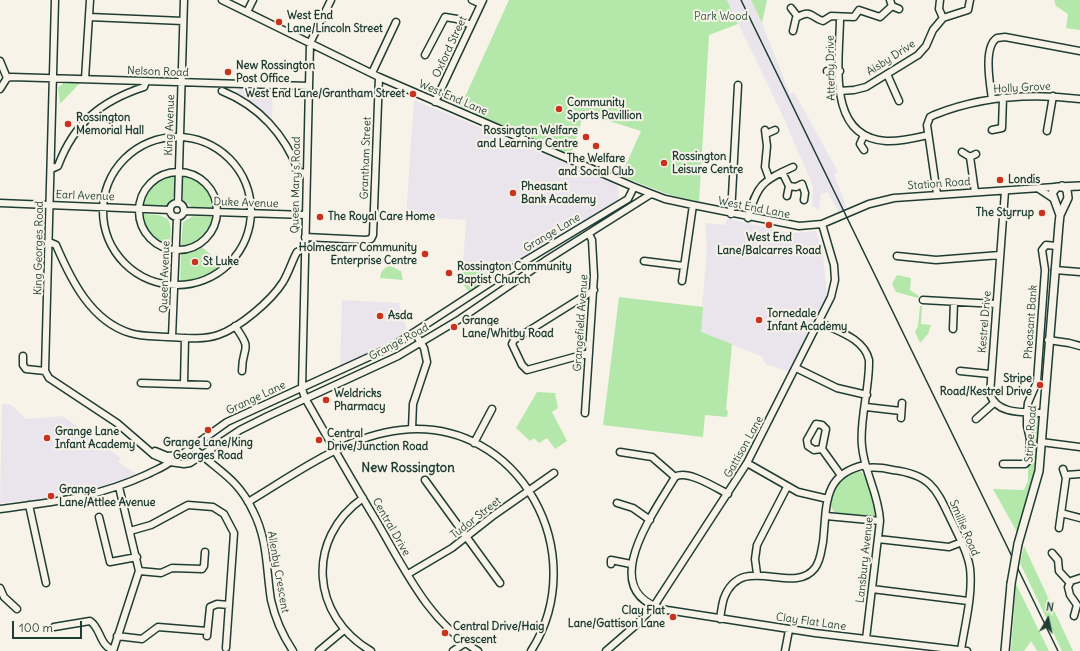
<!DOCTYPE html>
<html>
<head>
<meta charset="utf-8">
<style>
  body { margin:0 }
  #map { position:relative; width:1080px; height:651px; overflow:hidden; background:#f7f3e8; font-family:Delius,sans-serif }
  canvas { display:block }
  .north { position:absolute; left:1028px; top:599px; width:40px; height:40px; -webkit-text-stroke:3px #f7f3e8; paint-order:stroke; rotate:9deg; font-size:11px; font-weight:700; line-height:16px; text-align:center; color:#1f3d34 }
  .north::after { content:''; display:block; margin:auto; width:14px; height:18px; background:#1f3d34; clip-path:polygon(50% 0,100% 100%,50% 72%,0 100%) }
  .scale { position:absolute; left:12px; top:621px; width:70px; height:18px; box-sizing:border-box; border:2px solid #1f3d34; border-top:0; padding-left:5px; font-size:12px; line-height:14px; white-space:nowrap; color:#1f3d34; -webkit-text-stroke:3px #f7f3e8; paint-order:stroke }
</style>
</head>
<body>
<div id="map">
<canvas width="1080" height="651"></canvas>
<div class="north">N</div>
<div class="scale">100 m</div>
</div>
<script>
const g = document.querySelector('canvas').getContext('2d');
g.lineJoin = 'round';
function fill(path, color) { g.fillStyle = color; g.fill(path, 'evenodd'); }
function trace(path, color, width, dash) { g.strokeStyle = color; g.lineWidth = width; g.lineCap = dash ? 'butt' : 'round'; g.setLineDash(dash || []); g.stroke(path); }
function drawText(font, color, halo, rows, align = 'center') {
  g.font = font + ' Delius,sans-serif'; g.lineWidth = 4; g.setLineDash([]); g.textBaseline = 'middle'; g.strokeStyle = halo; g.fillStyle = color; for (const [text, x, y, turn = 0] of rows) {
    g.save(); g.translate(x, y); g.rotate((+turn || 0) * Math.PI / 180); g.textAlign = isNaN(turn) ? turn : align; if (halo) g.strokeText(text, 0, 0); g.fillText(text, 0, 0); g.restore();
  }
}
fill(new Path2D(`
  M727,0H751L762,23L790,94L794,92L838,172L834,174L847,209L839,213L828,192L821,194L819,210L812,206L813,186L780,110Z
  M239,88L273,89L272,120L258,107L237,92Z
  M414,100L618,185L619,200L492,277L463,264L466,220L406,216Z
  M727,218L785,232L796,233L816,231L823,253L827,297L789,372L766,364L761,356L700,332L707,248L705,223L725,225Z
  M342,300L399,303L408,332L340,367Z
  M2,404H10L26,419L63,416L121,458L118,462L136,474L103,486L69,496L66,492L54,498L0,503Z`), '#eae5ec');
fill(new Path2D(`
  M509,0H727L738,24L709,35L699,202L667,194L621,176L641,131L584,113L571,155L460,108Z
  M751,0H767L762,23Z
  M1054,0H1080V30L1066,28L1068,14L1056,6Z
  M64,82H81L60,104L58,88Z
  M181,174C200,176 211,191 213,209L193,208L183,200Z
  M175,175V193L170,204L160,207L142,206C145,188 157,176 175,175Z
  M144,214L159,215L168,219L171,228L170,245C155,244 142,230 144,214Z
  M193,216L213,217C208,233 198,243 181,246L183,222Z
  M200,246L223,264L212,273L180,283L181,252L189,251Z
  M463,264L492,277L472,291H468L461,281Z
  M390,266L401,271L403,280L380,278C381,271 383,268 390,266Z
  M897,275L911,278L910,290L919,296L918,298L896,292L892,284Z
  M619,297L703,307L701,332L732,344L726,410L728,411L727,417L705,415L703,437L603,425Z
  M920,306H922L921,324L931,325L928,334L920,343L915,332L918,326Z
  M537,392L555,393L558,408L552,412L567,441L555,449L547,438L539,443L534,438L530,441L516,428Z
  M1033,415L1037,416L1039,420L1036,469L1018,534L993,489L1024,490L1028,481V465C1033,459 1035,446 1034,438C1033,430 1029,424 1030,416Z
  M858,470C868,473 880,506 875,516L872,517L842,515L834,512L831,507C833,488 839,477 858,470Z
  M1024,546L1073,651H1062L1020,563Z
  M1016,584L1049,651H1037L1031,641L1024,651H1011Z`), '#b3e8aa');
const minor = new Path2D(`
  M55,0L45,371L49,378L117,423L154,455L170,462L184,464L190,463L240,430L268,416L398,356L460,319L548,259L651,194
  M222,0L379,77L634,187L665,199L693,205L799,226L822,224L869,204L894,198L1055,187
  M331,0L310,43L302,389L305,398C329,440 352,481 377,522C404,568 429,623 478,651
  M472,0L481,4
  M890,0L892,6L899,9
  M791,8L798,17
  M247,12L253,0
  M89,17L183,21
  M840,17C840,59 825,137 886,141C899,142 915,138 928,135
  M943,18L968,10L970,0
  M793,31L796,18C812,8 811,18 823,21L831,16L854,17L859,10L880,17L892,6
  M425,55L445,17L457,19L471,25
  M0,61L7,78L0,89
  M827,71H840
  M372,73L396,22
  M887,74L899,101
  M7,78L11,77L309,86
  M85,79L90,0
  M222,91C259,106 285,135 299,172L307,173
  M839,91L854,90L866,87L918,55L926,46L933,30L943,18L939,9L940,0
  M992,99C990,84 983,47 997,38L1005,37L1080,51
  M435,102L483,0
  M765,130L767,146L765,167L769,178
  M992,130L1002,128L1003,97
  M1047,131L1053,96
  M766,134L775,130
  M103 211a74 74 0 1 1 148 0a74 74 0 1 1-148 0Z
  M864,150L860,144L864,135
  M962,152L970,157
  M51,169L58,166C74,123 101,101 144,87L146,81
  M782,172L789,186
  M139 211a39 39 0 1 1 78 0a39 39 0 1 1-78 0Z
  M1039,189L1054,199
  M1005,191L990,394C997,415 1024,412 1043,413
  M975,192L970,157L976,154
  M937,194L927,125L930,117L934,115C981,96 1030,93 1080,99
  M787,196L789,186L796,187L802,184L805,193L804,200
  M170 210a7 7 0 1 1 14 0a7 7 0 1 1-14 0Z
  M0,203L170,210
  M178,203L184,0
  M184,211L306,215
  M731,214L738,85
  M748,218C757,185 762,181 793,167
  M305,237L366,240L371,239L373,235L379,77
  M49,242L56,245C71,280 91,321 130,333C142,337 157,336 169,337C185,338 203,340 218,335C239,328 271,301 283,282C289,272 292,261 297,252L305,248
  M897,256L936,260L1000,255
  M644,261L684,266
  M1055,270L1080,272
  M682,281L693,205
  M923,300L996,304
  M819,322C837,331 864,338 869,360C870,387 859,421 862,446C864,472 879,494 880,521L866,639
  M235,326C254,353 242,344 242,371
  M953,329L954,302
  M172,337L177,218
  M1048,340L1069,343L1080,346
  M589,353L527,370L522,365L512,344L514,340L594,290
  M23,356V365L26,369L45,371
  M796,368L837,388L867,395
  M960,371L990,374
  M141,383L207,385
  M184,384L185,338
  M866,407L901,411
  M585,413L594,276L592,240L589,234
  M901,418L902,403
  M976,419L994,403
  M412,429L413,404L427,362L424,348L415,333
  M1041,442L1080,447
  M474,443L492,409
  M193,447C217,471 237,477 253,511C268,540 266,569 271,600C275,618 283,636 293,651
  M822,449L826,429L822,425L816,424L807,440L808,446L814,450L822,449L840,474
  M155,451L167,456L181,455L227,422L393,346L505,273L628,199L634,187
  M620,452L652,457L675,477
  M747,463L798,492L828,499
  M1003,464H1025L1029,460L1030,439L1027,426V412L1028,403L1037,382L1045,270L1042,250L1046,245L1057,246
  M866,468C875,467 884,468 893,470C934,475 937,492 954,526C960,539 968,553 970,568C973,595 965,624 961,650
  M1066,475L1080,474
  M425,480L500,583
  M728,494C716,488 687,469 675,477C653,514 594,593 667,610L815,633L967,651
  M363,498C305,539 311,616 371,651
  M248,502C295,474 345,436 401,430C520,417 593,554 531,651
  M617,503L633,508L650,520
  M29,505L46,583
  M0,509C55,502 96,498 148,474C155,470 165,467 171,461
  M1061,513L1080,518
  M826,516L880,521
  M99,517L110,562L137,557
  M1059,528L1066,478L1063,469
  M130,531L151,525L188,505L213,507L224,514L234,533L226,648
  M878,539L949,547L962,542
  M1052,553L1058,560L1059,571L1070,583
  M611,564V560L631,564
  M139,571L161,573L172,568L202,569L204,566L205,552
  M408,574L452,548L494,515L554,473
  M757,574L755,559L757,545L787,487
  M0,588L4,597L17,609
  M872,589L968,601
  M1074,616L1077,605L1070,595L1068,587L1071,581L1080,578
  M720,619C721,612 722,604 724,598C742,551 793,597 815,568C821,560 821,551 823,542C827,506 822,474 865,465
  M54,627L90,621C101,628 99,645 113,650
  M117,636L142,639L158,627L207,631
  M207,636L210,607L217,604L229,605
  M113,651L139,571L119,487
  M319,651L344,630
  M453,651L465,643
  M606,651L636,625L654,606L747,463L831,297L835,280L834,265L822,224
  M785,651L789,630`);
const major = new Path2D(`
  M1060,215L1068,198L1067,190L1062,186
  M1018,544L1039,471L1059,224L1060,215L1052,193L1057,187L1080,186
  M1005,651L1011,584`);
trace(minor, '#1f3d34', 9);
trace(major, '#1f3d34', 10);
trace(minor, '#f7f3e8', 6);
trace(major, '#f7f3e8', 7);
trace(new Path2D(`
  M741,0L1058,651`), '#1f3d34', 1.5);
const majorBridge = new Path2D(`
  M1011,584L1018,544`);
trace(majorBridge, '#1f3d34', 10, []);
trace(majorBridge, '#f7f3e8', 7);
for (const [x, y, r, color] of [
  [279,22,4,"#c8321e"],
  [228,72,4,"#c8321e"],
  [413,94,4,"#c8321e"],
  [559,109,4,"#c8321e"],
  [68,124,4,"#c8321e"],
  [586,137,4,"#c8321e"],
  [596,146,4,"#c8321e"],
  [664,163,4,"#c8321e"],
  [1000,180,4,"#c8321e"],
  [513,193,4,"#c8321e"],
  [1042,213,4,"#c8321e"],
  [320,217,4,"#c8321e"],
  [769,225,4,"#c8321e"],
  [425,254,4,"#c8321e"],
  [195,262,4,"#c8321e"],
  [449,273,4,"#c8321e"],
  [380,316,4,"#c8321e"],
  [759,320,4,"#c8321e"],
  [454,327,4,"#c8321e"],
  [1040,385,4,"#c8321e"],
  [326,400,4,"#c8321e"],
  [208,430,4,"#c8321e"],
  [47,438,4,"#c8321e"],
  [319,440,4,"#c8321e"],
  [51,496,4,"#c8321e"],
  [673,617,4,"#c8321e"],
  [445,633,4,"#c8321e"]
]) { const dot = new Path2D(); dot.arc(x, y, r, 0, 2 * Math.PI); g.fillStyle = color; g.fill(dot); trace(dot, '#f7f3e8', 1.5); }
drawText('bold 11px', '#1f3d34', '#f7f3e8', [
  ["West End",287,16],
  ["Lane/Lincoln Street",287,29],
  ["New Rossington",236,66],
  ["Post Office",236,79],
  ["West End Lane/Grantham Street",405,94,"right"],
  ["Community",567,103],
  ["Sports Pavillion",567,116],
  ["Rossington",76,118],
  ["Memorial Hall",76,131],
  ["Rossington Welfare",578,131,"right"],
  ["and Learning Centre",578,144,"right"],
  ["Rossington",672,157],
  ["Leisure Centre",672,170],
  ["The Welfare",596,159,"center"],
  ["and Social Club",596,172,"center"],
  ["Londis",1008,180],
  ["Pheasant",521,187],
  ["Bank Academy",521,200],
  ["The Styrrup",1034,213,"right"],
  ["The Royal Care Home",328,217],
  ["West End",769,238,"center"],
  ["Lane/Balcarres Road",769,251,"center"],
  ["Holmescarr Community",417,248,"right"],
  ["Enterprise Centre",417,261,"right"],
  ["St Luke",203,262],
  ["Rossington Community",457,267],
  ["Baptist Church",457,280],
  ["Tornedale",767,314],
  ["Infant Academy",767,327],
  ["Asda",388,316],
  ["Grange",462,321],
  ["Lane/Whitby Road",462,334],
  ["Stripe",1032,379,"right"],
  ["Road/Kestrel Drive",1032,392,"right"],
  ["Weldricks",334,394],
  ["Pharmacy",334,407],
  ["Grange Lane",55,432],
  ["Infant Academy",55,445],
  ["Central",327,434],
  ["Drive/Junction Road",327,447],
  ["Grange Lane/King",208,443,"center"],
  ["Georges Road",208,456,"center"],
  ["Grange",59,490],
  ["Lane/Attlee Avenue",59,503],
  ["Clay Flat",665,611,"right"],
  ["Lane/Gattison Lane",665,624,"right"],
  ["Central Drive/Haig",453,627],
  ["Crescent",453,640]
], 'left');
drawText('11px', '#355746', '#f7f3e8', [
  ["Park Wood",721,17]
]);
drawText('11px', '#1f3d34', '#f7f3e8', [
  ["Oxford Street",450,47,-65],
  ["Aisby Drive",891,58,-33],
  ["Atterby Drive",831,68,-91],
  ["Nelson Road",158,72,2],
  ["Holly Grove",1022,88,-3],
  ["West End Lane",453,98,23],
  ["King Avenue",170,125,-88],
  ["Grantham Street",366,158,-88],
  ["Station Road",939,184,-4],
  ["Queen Mary's Road",296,185,-89],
  ["Earl Avenue",85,196,2],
  ["Duke Avenue",246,203,2],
  ["West End Lane",754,208,11],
  ["Grange Lane",552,233,-31],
  ["King Georges Road",39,248,-89],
  ["Queen Avenue",165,277,-88],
  ["Kestrel Drive",985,322,-85],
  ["Pheasant Bank",1031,322,-86],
  ["Grangefield Avenue",581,323,-86],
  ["Grange Road",399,342,-28],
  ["Grange Lane",256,398,-25],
  ["Stripe Road",1031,434,-86],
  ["Gattison Lane",744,447,-61],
  ["Tudor Street",476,518,-38],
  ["Central Drive",391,527,60],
  ["Smillie Road",964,528,67],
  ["Lansbury Avenue",865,560,-84],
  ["Allenby Crescent",278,572,80],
  ["Clay Flat Lane",811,622,8]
]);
drawText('bold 13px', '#1f3d34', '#f7f3e8', [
  ["New Rossington",408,468]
]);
</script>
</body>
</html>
